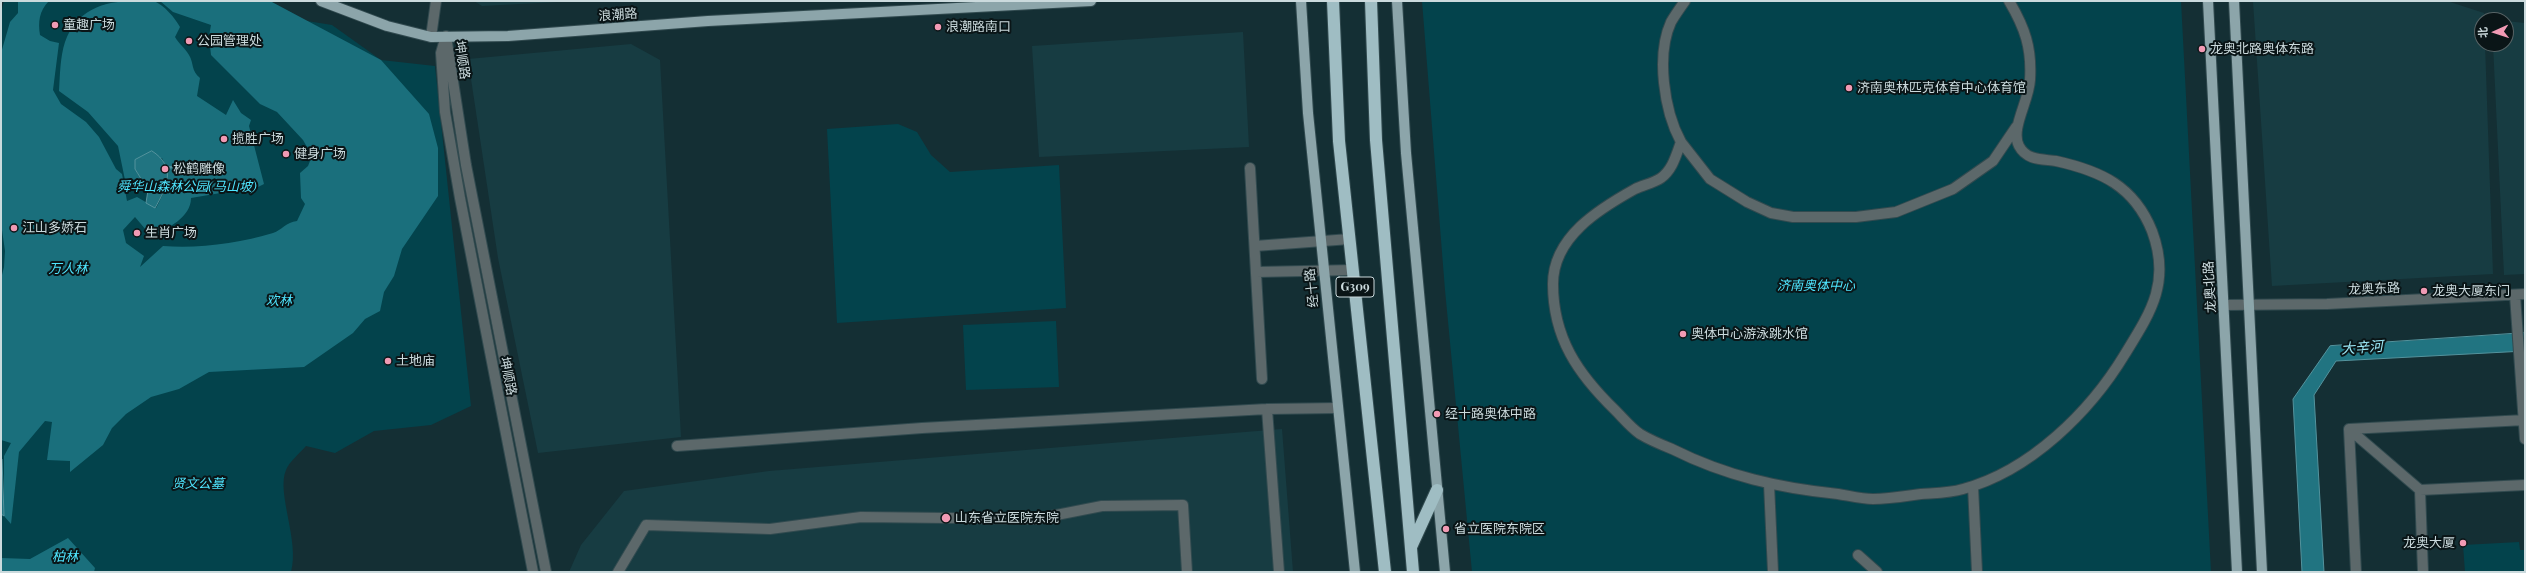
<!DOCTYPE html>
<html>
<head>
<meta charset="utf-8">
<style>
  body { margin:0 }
  #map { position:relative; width:2526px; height:573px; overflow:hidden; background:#142f34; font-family:"Playfair Display","Noto Sans SC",serif }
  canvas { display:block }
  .frame { position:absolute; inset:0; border:2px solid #cbdadd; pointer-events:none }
  .north { position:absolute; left:2474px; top:12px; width:40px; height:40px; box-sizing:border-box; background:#0a1517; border:1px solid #576466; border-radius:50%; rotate:267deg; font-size:11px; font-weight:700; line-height:16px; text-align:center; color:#cbdadd }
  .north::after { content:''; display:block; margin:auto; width:14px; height:18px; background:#f19ab4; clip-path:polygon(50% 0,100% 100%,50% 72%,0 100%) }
</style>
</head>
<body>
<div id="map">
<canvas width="2526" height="573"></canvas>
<div class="frame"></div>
<div class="north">北</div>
</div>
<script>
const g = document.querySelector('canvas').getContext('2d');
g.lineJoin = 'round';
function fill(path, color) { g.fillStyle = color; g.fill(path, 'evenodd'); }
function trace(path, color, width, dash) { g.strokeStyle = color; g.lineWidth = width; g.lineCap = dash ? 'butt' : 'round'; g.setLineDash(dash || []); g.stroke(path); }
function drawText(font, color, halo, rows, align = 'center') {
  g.font = font + ' "Playfair Display","Noto Sans SC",serif'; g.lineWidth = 4; g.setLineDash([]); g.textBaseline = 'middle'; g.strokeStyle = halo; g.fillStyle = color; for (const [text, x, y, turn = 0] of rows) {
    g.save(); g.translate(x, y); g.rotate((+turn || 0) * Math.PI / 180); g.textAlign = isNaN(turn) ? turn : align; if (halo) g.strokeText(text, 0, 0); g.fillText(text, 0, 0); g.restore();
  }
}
fill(new Path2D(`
  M474,1H577L482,6Z
  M2253,1H2447L2484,13L2482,44H2485L2493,274L2272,286Z
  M2506,21L2525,23V274L2504,275L2493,44H2506Z
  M1243,32L1249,147L1039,157L1032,46Z
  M631,44L660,60L681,437L538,453L498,258L468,59Z
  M1282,429L1293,572H569L581,545L624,491L769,471Z`), '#173c42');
fill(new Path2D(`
  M4,1H270L307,21L332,25L381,60L435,66L471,406L431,425L374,431L335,453L306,446C300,453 289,462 286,470C276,493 300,541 291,572H1V13Z
  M1422,1H2181L2211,572H1472L1445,290Z
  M898,124L917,132L931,155L950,172L1059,165L1066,308L837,323L827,129Z
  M1056,321L1059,387L966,390L963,325Z
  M2519,542L2520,550H2525V572H2465L2463,545Z`), '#03434c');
fill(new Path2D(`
  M18,1H49C39,11 38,22 40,35L50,41L59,43L53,90L61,104L86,122L99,137L116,169L122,174L127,201L137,197L156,208C166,190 172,177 162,158L135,169L141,179L125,180L118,146L88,112L59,91C60,76 60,57 65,42C76,11 102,1 133,1C139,1 149,0 154,1C164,5 175,18 180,27L175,37C179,44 185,48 189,55C194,63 191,71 200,78L197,96L226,115L233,100L241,113L251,120L249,126L264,184L250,191L238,190L191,198C191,218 167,228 152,237L135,217L123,230L126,243L144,256L140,267L163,246C199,249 239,243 273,233C282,230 286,222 297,221L305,204L301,198L300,173L308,166L312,156L303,140L277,112L260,104L211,55L209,36L211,25L173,12L160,1H270L381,60L429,114L438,148V196L402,249L394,276L384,292L380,311L365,319L353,333L304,367L209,372L179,389L151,397L126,414L112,428L103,445L70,472V461L47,460L52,422L45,421L19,452L11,524L4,516V456L11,443L1,440V279L4,267L5,251L1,223V53L10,22L18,13Z
  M68,538L95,568L94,572H1V558L30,559Z`), '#1a6f7c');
const water = new Path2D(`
  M152,151C177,167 167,187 155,208L146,203L148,190L135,169V160Z
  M2525,333V351L2336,361L2314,395L2324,572H2302L2293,399L2330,346Z
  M1,459H2L4,516L1,514Z`);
fill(water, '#217481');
trace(water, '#54939d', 1);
trace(new Path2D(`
  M167,168L186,164`), '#54939d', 2.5);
const minor = new Path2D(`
  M1685,1C1680,8 1675,15 1671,22C1656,55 1664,111 1681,142C1676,155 1673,169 1661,178C1654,183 1643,185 1635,189C1599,209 1553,237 1553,284C1553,338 1578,374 1615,410C1623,418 1631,428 1640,434C1650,440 1662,445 1672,449C1726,476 1779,488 1838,494C1850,496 1862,499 1873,499C1889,499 1906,496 1921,494C1935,493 1950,493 1963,489C2030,471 2090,412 2125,354C2151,312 2171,282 2152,231C2134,186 2101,171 2056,161C2043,159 2027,161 2019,146C2010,129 2029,101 2030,80C2032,48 2025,28 2009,1
  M431,37L436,1
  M1681,142L1710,179L1747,202L1771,213L1793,217H1856L1896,212L1953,189L1993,161L2016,127
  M1250,168L1262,379
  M1255,246L1350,239
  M1256,272L1353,270
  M2515,295L2525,439
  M2224,305L2327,304L2525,294
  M1267,409L1279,572
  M2349,429L2420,490L2525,485
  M677,446L922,428L1267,409L1338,408
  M1769,484L1773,572
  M1973,486L1977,572
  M2420,490L2423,572
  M1858,555L1877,572
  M533,572L460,198L445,112L441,53L446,36L466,165L546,572
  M618,572L646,525L770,529L861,517L1036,519L1102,506L1183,505L1187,572
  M2356,572L2349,429L2525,420`);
const major = new Path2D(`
  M321,1L387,26L431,37L508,36L708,21L1091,1
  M1301,1L1308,113L1355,572
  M1397,1L1406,153L1445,572
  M2208,1L2237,572
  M2234,1L2262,572`);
const highway = new Path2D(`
  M1333,1L1339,141L1385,572
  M1371,1L1376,140L1413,572
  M1411,547L1437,490`);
trace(minor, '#314a4f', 12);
trace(major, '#314a4f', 12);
trace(highway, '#314a4f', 14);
trace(minor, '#5c686a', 10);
trace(major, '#8ca5aa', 10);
trace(highway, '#9fbdc3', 12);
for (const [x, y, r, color] of [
  [55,25,4,"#f19ab4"],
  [938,27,4,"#f19ab4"],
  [189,41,4,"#f19ab4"],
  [2202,49,4,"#f19ab4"],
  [1849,88,4,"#f19ab4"],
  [224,139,4,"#f19ab4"],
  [286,154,4,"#f19ab4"],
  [165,169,4,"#f19ab4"],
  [14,228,4,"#f19ab4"],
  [137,233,4,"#f19ab4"],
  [2424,291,4,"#f19ab4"],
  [1683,334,4,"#f19ab4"],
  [388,361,4,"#f19ab4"],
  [1437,414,4,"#f19ab4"],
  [946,518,5,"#f19ab4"],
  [1446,529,4,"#f19ab4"],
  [2463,543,4,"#f19ab4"]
]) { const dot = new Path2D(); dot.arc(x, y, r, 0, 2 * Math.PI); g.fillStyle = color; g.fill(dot); trace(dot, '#0a1517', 1.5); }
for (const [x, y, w] of [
  [1355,287,38]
]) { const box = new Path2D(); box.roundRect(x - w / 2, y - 10, w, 20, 3); g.fillStyle = '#0a1517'; g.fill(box); trace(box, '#cbdadd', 1); }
drawText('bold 12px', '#cbdadd', null, [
  ["G309",1355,287]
]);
drawText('13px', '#cbdadd', '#0a1517', [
  ["浪潮路",618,15,-4],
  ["坤顺路",462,60,82],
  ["龙奥北路",2210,287,-93],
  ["经十路",1312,288,-96],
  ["龙奥东路",2374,289,-2],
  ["坤顺路",508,376,79]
]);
drawText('13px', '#cbdadd', '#0a1517', [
  ["童趣广场",63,25],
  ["浪潮路南口",946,27],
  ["公园管理处",197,41],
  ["龙奥北路奥体东路",2210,49],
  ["济南奥林匹克体育中心体育馆",1857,88],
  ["揽胜广场",232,139],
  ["健身广场",294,154],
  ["松鹤雕像",173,169],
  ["江山多娇石",22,228],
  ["生肖广场",145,233],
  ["龙奥大厦东门",2432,291],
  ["奥体中心游泳跳水馆",1691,334],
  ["土地庙",396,361],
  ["经十路奥体中路",1445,414],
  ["山东省立医院东院",955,518],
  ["省立医院东院区",1454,529],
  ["龙奥大厦",2455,543,"right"]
], 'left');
drawText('italic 13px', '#4fe6ff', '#0a1517', [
  ["舜华山森林公园(马山坡)",187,187],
  ["万人林",68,269],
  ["济南奥体中心",1816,286],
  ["欢林",279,301],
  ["贤文公墓",198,484],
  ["柏林",65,557]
]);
drawText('italic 14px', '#9de9f7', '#0a1517', [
  ["大辛河",2362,348,-4]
]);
</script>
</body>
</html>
